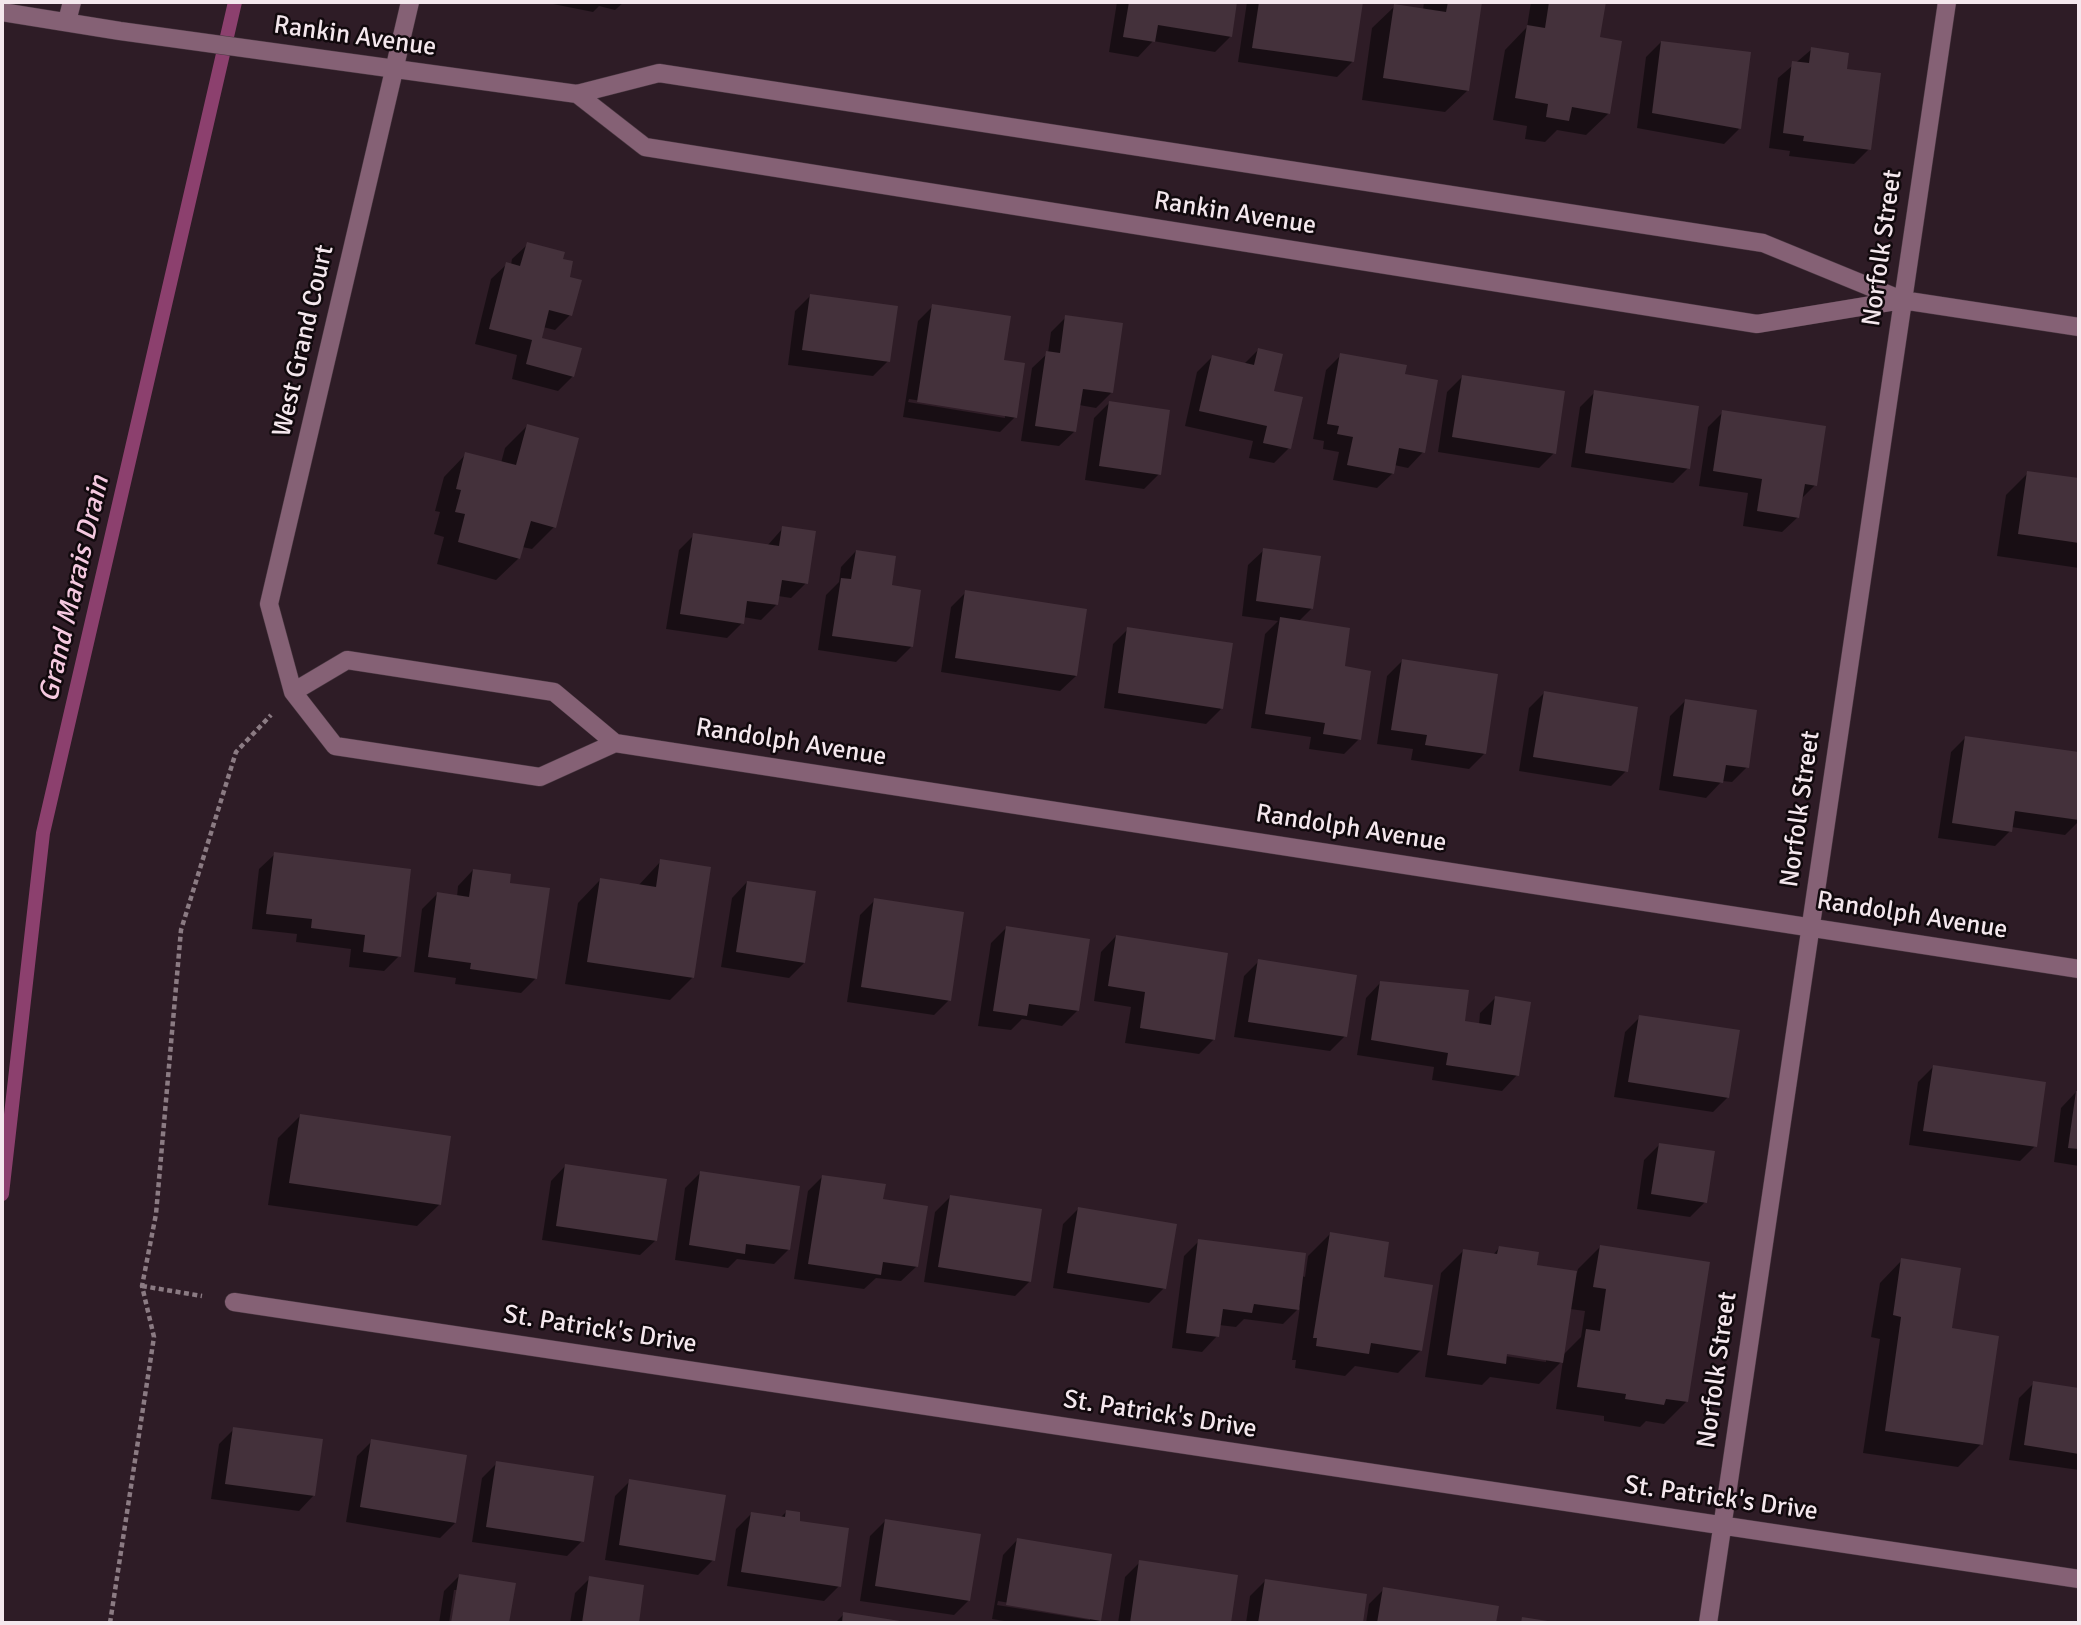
<!DOCTYPE html>
<html>
<head>
<meta charset="utf-8">
<style>
  body { margin:0 }
  #map { position:relative; width:2081px; height:1625px; overflow:hidden; background:#2e1c26; font-family:Signika,sans-serif }
  canvas { display:block }
  .frame { position:absolute; inset:0; border:4px solid #f4e7ed; pointer-events:none }
</style>
</head>
<body>
<div id="map">
<canvas width="2081" height="1625"></canvas>
<div class="frame"></div>
</div>
<script>
const g = document.querySelector('canvas').getContext('2d');
g.lineJoin = 'round';
function fill(path, color) { g.fillStyle = color; g.fill(path, 'evenodd'); }
function trace(path, color, width, dash) { g.strokeStyle = color; g.lineWidth = width; g.lineCap = dash ? 'butt' : 'round'; g.setLineDash(dash || []); g.stroke(path); }
function drawText(font, color, halo, rows, align = 'center') {
  g.font = font + ' Signika,sans-serif'; g.lineWidth = 5; g.setLineDash([]); g.textBaseline = 'middle'; g.strokeStyle = halo; g.fillStyle = color; for (const [text, x, y, turn = 0] of rows) {
    g.save(); g.translate(x, y); g.rotate((+turn || 0) * Math.PI / 180); g.textAlign = isNaN(turn) ? turn : align; if (halo) g.strokeText(text, 0, 0); g.fillText(text, 0, 0); g.restore();
  }
}
fill(new Path2D(`
  M543,2H624L615,10L599,6L593,12Z
  M1117,2H1236L1230,37L1215,52L1153,41L1138,57L1109,52Z
  M1247,2H1361L1352,62L1337,77L1238,62Z
  M1424,2H1480L1468,90L1445,112L1362,100L1372,28L1395,6L1423,10Z
  M1531,2H1604L1598,39L1609,113L1586,135L1557,130L1545,142L1525,139L1527,126L1493,120L1505,50L1527,27Z
  M1661,42L1739,129L1724,144L1637,128L1646,57Z
  M1812,49L1846,70L1869,149L1854,164L1789,156L1790,151L1769,148L1778,78Z
  M528,244L561,260L568,278L570,315L555,330L543,327L540,339L573,376L558,391L512,379L517,355L475,344L491,279L507,264L511,265L512,259Z
  M810,296L888,361L873,376L788,365L795,311Z
  M933,306L1002,361L1015,417L1000,432L903,417L918,321ZM909,399L1005,414V418L908,402Z
  M1066,317L1111,393L1096,408L1079,405L1075,431L1059,446L1021,441L1032,368L1048,353L1051,332Z
  M1258,350L1289,448L1274,463L1249,458L1253,441L1185,426L1197,372L1212,357L1244,364Z
  M1341,355L1403,375L1423,452L1408,468L1394,465L1393,473L1377,488L1333,480L1339,452L1323,449L1324,441L1313,439L1326,370Z
  M1462,377L1554,453L1539,468L1438,452L1447,392Z
  M1595,392L1688,468L1673,483L1571,467L1580,407Z
  M1109,403L1159,474L1144,489L1085,480L1094,418Z
  M1723,412L1815,485L1800,500L1798,517L1782,532L1743,526L1748,493L1699,486L1708,427Z
  M527,426L554,527L532,549L522,547L519,558L496,580L437,564L444,537L434,534L440,512L435,511L444,477L466,454L501,463L505,448Z
  M2028,473L2079,480V568L1997,556L2006,495Z
  M783,528L806,583L791,598L778,596L776,605L761,620L743,617L742,623L727,638L666,629L679,550L694,535L767,546Z
  M1264,550L1312,608L1299,621L1343,667L1359,739L1344,754L1309,749L1311,737L1251,728L1265,634L1278,621L1242,616L1248,565Z
  M856,551L890,586L911,647L896,662L818,650L826,595L839,582L841,567Z
  M966,592L1076,676L1060,691L941,672L951,607Z
  M1128,629L1221,709L1206,724L1104,708L1113,644Z
  M1402,661L1484,754L1469,769L1411,760L1413,749L1377,744L1387,676Z
  M1544,693L1626,771L1611,786L1519,771L1529,708Z
  M1685,701L1747,767L1732,782L1722,781L1706,798L1659,790L1670,716Z
  M1966,737L2079,754V821L2065,835L2011,827L2010,831L1995,846L1938,838L1951,752Z
  M275,854L399,956L384,971L349,967L351,949L296,942L297,934L252,929L259,869Z
  M661,861L693,977L670,1000L565,984L578,903L600,880L638,886Z
  M473,870L508,884L536,978L521,993L455,984L456,978L414,972L422,909L437,894L457,897L458,886Z
  M747,882L804,963L789,978L721,967L732,898Z
  M875,900L949,1000L934,1015L847,1002L860,915Z
  M1006,928L1078,1010L1062,1026L1022,1019L1011,1030L978,1026L991,943Z
  M1116,936L1214,1039L1199,1054L1125,1043L1131,1007L1094,1001L1101,952Z
  M1259,961L1345,1036L1330,1051L1234,1037L1244,976Z
  M1381,982L1463,1022L1479,1025L1480,1013L1495,998L1517,1075L1502,1091L1432,1080L1434,1067L1357,1055L1366,998Z
  M1640,1017L1728,1097L1713,1112L1614,1097L1625,1032Z
  M1933,1067L2035,1146L2020,1161L1909,1145L1918,1082Z
  M2076,1092L2079,1093V1166L2054,1162L2061,1108Z
  M300,1116L440,1204L417,1226L268,1205L278,1138Z
  M1659,1145L1705,1202L1690,1217L1637,1209L1644,1160Z
  M566,1165L656,1240L640,1255L542,1240L551,1181Z
  M700,1173L789,1249L774,1264L737,1259L728,1268L675,1260L685,1188Z
  M823,1176L881,1200L917,1266L901,1281L876,1278L864,1289L794,1279L808,1191Z
  M950,1197L1030,1281L1015,1296L924,1282L935,1212Z
  M1078,1209L1164,1288L1149,1303L1053,1288L1063,1224Z
  M1330,1234L1382,1278L1421,1350L1398,1373L1355,1366L1345,1376L1295,1368L1296,1360H1292L1300,1307L1283,1324L1244,1319L1236,1327L1219,1325L1217,1336L1202,1352L1172,1348L1184,1256L1199,1241L1305,1277L1308,1256Z
  M1600,1247L1687,1401L1664,1424L1646,1421L1640,1427L1604,1421V1416L1556,1409L1563,1360L1539,1384L1490,1377L1482,1385L1425,1377L1441,1273L1463,1251L1493,1255L1499,1248L1535,1266L1577,1273L1578,1269ZM1570,1309L1585,1311L1581,1337L1563,1355ZM1498,1351L1546,1358V1362L1498,1355Z
  M1902,1260L1950,1329L1981,1444L1958,1467L1863,1453L1880,1339L1871,1337L1880,1283Z
  M2034,1383L2079,1390V1470L2009,1460L2019,1398Z
  M234,1429L314,1495L299,1511L211,1499L219,1444Z
  M372,1441L455,1523L440,1538L346,1522L357,1456Z
  M497,1463L582,1541L567,1556L472,1542L482,1478Z
  M630,1481L713,1560L698,1575L605,1560L615,1496Z
  M786,1512L798,1522L839,1586L824,1601L727,1586L736,1529L751,1514L780,1518Z
  M885,1521L969,1600L954,1615L860,1601L870,1536Z
  M1018,1539L1100,1620L1096,1623H1016L992,1619L1003,1555ZM998,1601L1090,1617V1620L997,1605Z
  M1140,1562L1236,1576L1229,1623H1118L1125,1577Z
  M459,1576L514,1584L508,1623H452L458,1590H454L449,1623H439L444,1591Z
  M590,1578L642,1587L637,1623H570L575,1593Z
  M1266,1580L1365,1595L1361,1623H1246L1250,1596Z
  M1384,1589L1497,1608L1494,1623H1366L1369,1604Z
  M844,1614L898,1622V1623H835Z`), '#0007');
trace(new Path2D(`
  M2,1194L43,833L235,2`), '#8c406e', 14);
fill(new Path2D(`
  M1129,2H1237L1232,37L1158,25L1155,42L1123,37Z
  M1259,2H1363L1354,62L1252,48Z
  M1448,2H1482L1469,91L1383,78L1394,4L1446,12Z
  M1549,2H1606L1600,37L1622,41L1610,114L1572,107L1569,121L1546,117L1548,104L1515,98L1527,25L1545,28Z
  M1661,41L1751,52L1741,129L1652,113Z
  M1811,47L1849,53L1847,69L1881,73L1871,150L1803,141L1804,136L1783,133L1792,61L1809,63Z
  M527,242L565,252L563,259L573,261L570,277L582,280L572,316L549,310L542,338L582,348L574,377L526,364L532,340L489,329L506,262L520,266Z
  M810,294L898,306L890,362L802,350Z
  M932,304L1011,316L1004,360L1025,363L1017,418L917,402Z
  M1065,315L1123,323L1113,393L1083,389L1076,432L1035,426L1046,351L1060,353Z
  M1258,348L1283,354L1274,391L1303,397L1291,449L1263,443L1267,426L1199,411L1212,355L1254,365Z
  M1340,353L1407,365L1405,374L1438,380L1425,453L1399,448L1394,474L1347,465L1353,437L1337,434L1339,426L1327,424Z
  M1462,375L1565,391L1556,454L1452,437Z
  M1594,390L1699,406L1690,469L1585,453Z
  M1109,401L1170,410L1161,475L1099,466Z
  M1722,410L1826,426L1817,486L1805,484L1799,518L1757,511L1762,479L1713,471Z
  M527,424L579,438L556,528L531,521L520,559L458,542L465,514L455,512L461,490L456,489L465,452L516,465Z
  M2027,471L2079,478V543L2018,534Z
  M782,526L816,531L808,584L782,580L778,605L747,601L744,624L680,614L693,533L779,546Z
  M1263,548L1321,556L1313,609L1256,601Z
  M856,550L896,556L892,585L921,590L913,647L832,636L841,578L851,579Z
  M965,590L1087,609L1077,676L955,658Z
  M1280,617L1350,628L1345,666L1371,671L1361,740L1323,734L1325,723L1265,714Z
  M1127,627L1233,643L1223,709L1118,693Z
  M1402,659L1498,674L1486,754L1425,745L1427,735L1391,730Z
  M1544,691L1638,707L1628,772L1533,757Z
  M1685,699L1757,710L1749,768L1726,765L1723,783L1673,776Z
  M1965,736L2079,752V820L2015,811L2012,832L1952,823Z
  M274,852L411,869L401,957L363,952L365,935L311,928L312,919L266,914Z
  M660,859L711,867L694,978L587,962L600,878L656,887Z
  M473,869L511,874L510,883L550,888L537,979L470,969L471,963L428,957L437,892L469,897Z
  M747,881L816,891L805,963L736,952Z
  M874,898L964,912L951,1001L861,987Z
  M1006,926L1090,939L1079,1011L1029,1004L1027,1016L993,1011Z
  M1116,935L1228,953L1215,1040L1140,1028L1145,992L1108,986Z
  M1258,959L1357,975L1347,1037L1248,1022Z
  M1380,981L1469,990L1465,1021L1491,1025L1495,996L1531,1002L1519,1076L1446,1065L1448,1053L1371,1040Z
  M1639,1015L1740,1030L1729,1098L1628,1082Z
  M1933,1065L2046,1082L2037,1147L1923,1131Z
  M2076,1091H2079V1149L2068,1148Z
  M300,1114L451,1136L441,1205L289,1183Z
  M1659,1143L1715,1151L1707,1203L1651,1194Z
  M565,1164L667,1179L657,1241L556,1226Z
  M700,1171L800,1186L790,1250L746,1244L745,1254L689,1245Z
  M822,1175L886,1184L883,1199L928,1206L918,1267L883,1262L881,1275L808,1264Z
  M950,1195L1042,1209L1031,1282L938,1267Z
  M1078,1207L1177,1224L1166,1289L1067,1273Z
  M1330,1232L1389,1242L1384,1277L1433,1285L1422,1351L1371,1343L1369,1354L1316,1346L1317,1338H1313Z
  M1198,1239L1306,1253L1299,1310L1254,1304L1252,1313L1223,1309L1219,1337L1186,1333Z
  M1600,1245L1710,1262L1688,1402L1666,1399L1664,1405L1625,1399L1626,1394L1577,1387L1586,1329L1600,1331L1606,1289L1593,1287Z
  M1499,1246L1539,1252L1537,1265L1577,1271L1563,1363L1507,1354L1506,1364L1447,1355L1463,1249L1497,1254Z
  M1901,1258L1961,1268L1952,1328L1999,1336L1983,1445L1885,1431L1901,1317L1893,1315Z
  M2033,1381L2079,1388V1454L2024,1445Z
  M233,1427L323,1439L315,1496L225,1484Z
  M371,1439L467,1455L456,1523L360,1507Z
  M496,1461L594,1476L584,1542L486,1527Z
  M629,1479L726,1495L715,1561L619,1545Z
  M786,1510L800,1512V1521L849,1528L841,1587L741,1572L751,1512L785,1517Z
  M885,1519L981,1534L970,1601L875,1586Z
  M1017,1538L1112,1554L1101,1621L1006,1605Z
  M1139,1560L1238,1575L1231,1623H1130Z
  M459,1574L516,1583L509,1623H451Z
  M589,1576L644,1585L639,1623H582Z
  M1265,1579L1367,1594L1363,1623H1258Z
  M1383,1587L1499,1606L1496,1623H1377Z
  M843,1612L900,1621V1623H842Z
  M1522,1617L1554,1622V1623H1521Z`), '#44313b');
const minor = new Path2D(`
  M410,2L269,604L293,692L335,746L540,777L615,743
  M2,12L120,31L577,94L659,73L1763,243L1902,300L2079,327
  M67,21L72,2
  M577,94L645,147L1757,324L1902,300
  M293,692L347,660L554,692L615,743L2079,969
  M234,1302L2079,1579
  M1708,1623L1947,2`);
trace(minor, '#4a3842', 19);
trace(new Path2D(`
  M142,1286L202,1296
  M110,1623L154,1337L142,1286L156,1214L181,930L236,752L271,715`), '#8b7b83', 4.5, [5, 3.5]);
trace(minor, '#856175', 18);
drawText('26px', '#f4e7ed', '#11090d', [
  ["Rankin Avenue",355,37,8],
  ["Rankin Avenue",1235,214,9],
  ["Norfolk Street",1883,248,-82],
  ["West Grand Court",304,341,-77],
  ["Randolph Avenue",791,743,9],
  ["Norfolk Street",1801,809,-82],
  ["Randolph Avenue",1351,829,9],
  ["Randolph Avenue",1912,916,9],
  ["St. Patrick's Drive",600,1330,9],
  ["Norfolk Street",1718,1370,-82],
  ["St. Patrick's Drive",1160,1415,9],
  ["St. Patrick's Drive",1721,1499,8]
]);
drawText('italic 28px', '#f5c9e0', '#11090d', [
  ["Grand Marais Drain",75,589,-77]
]);
</script>
</body>
</html>
